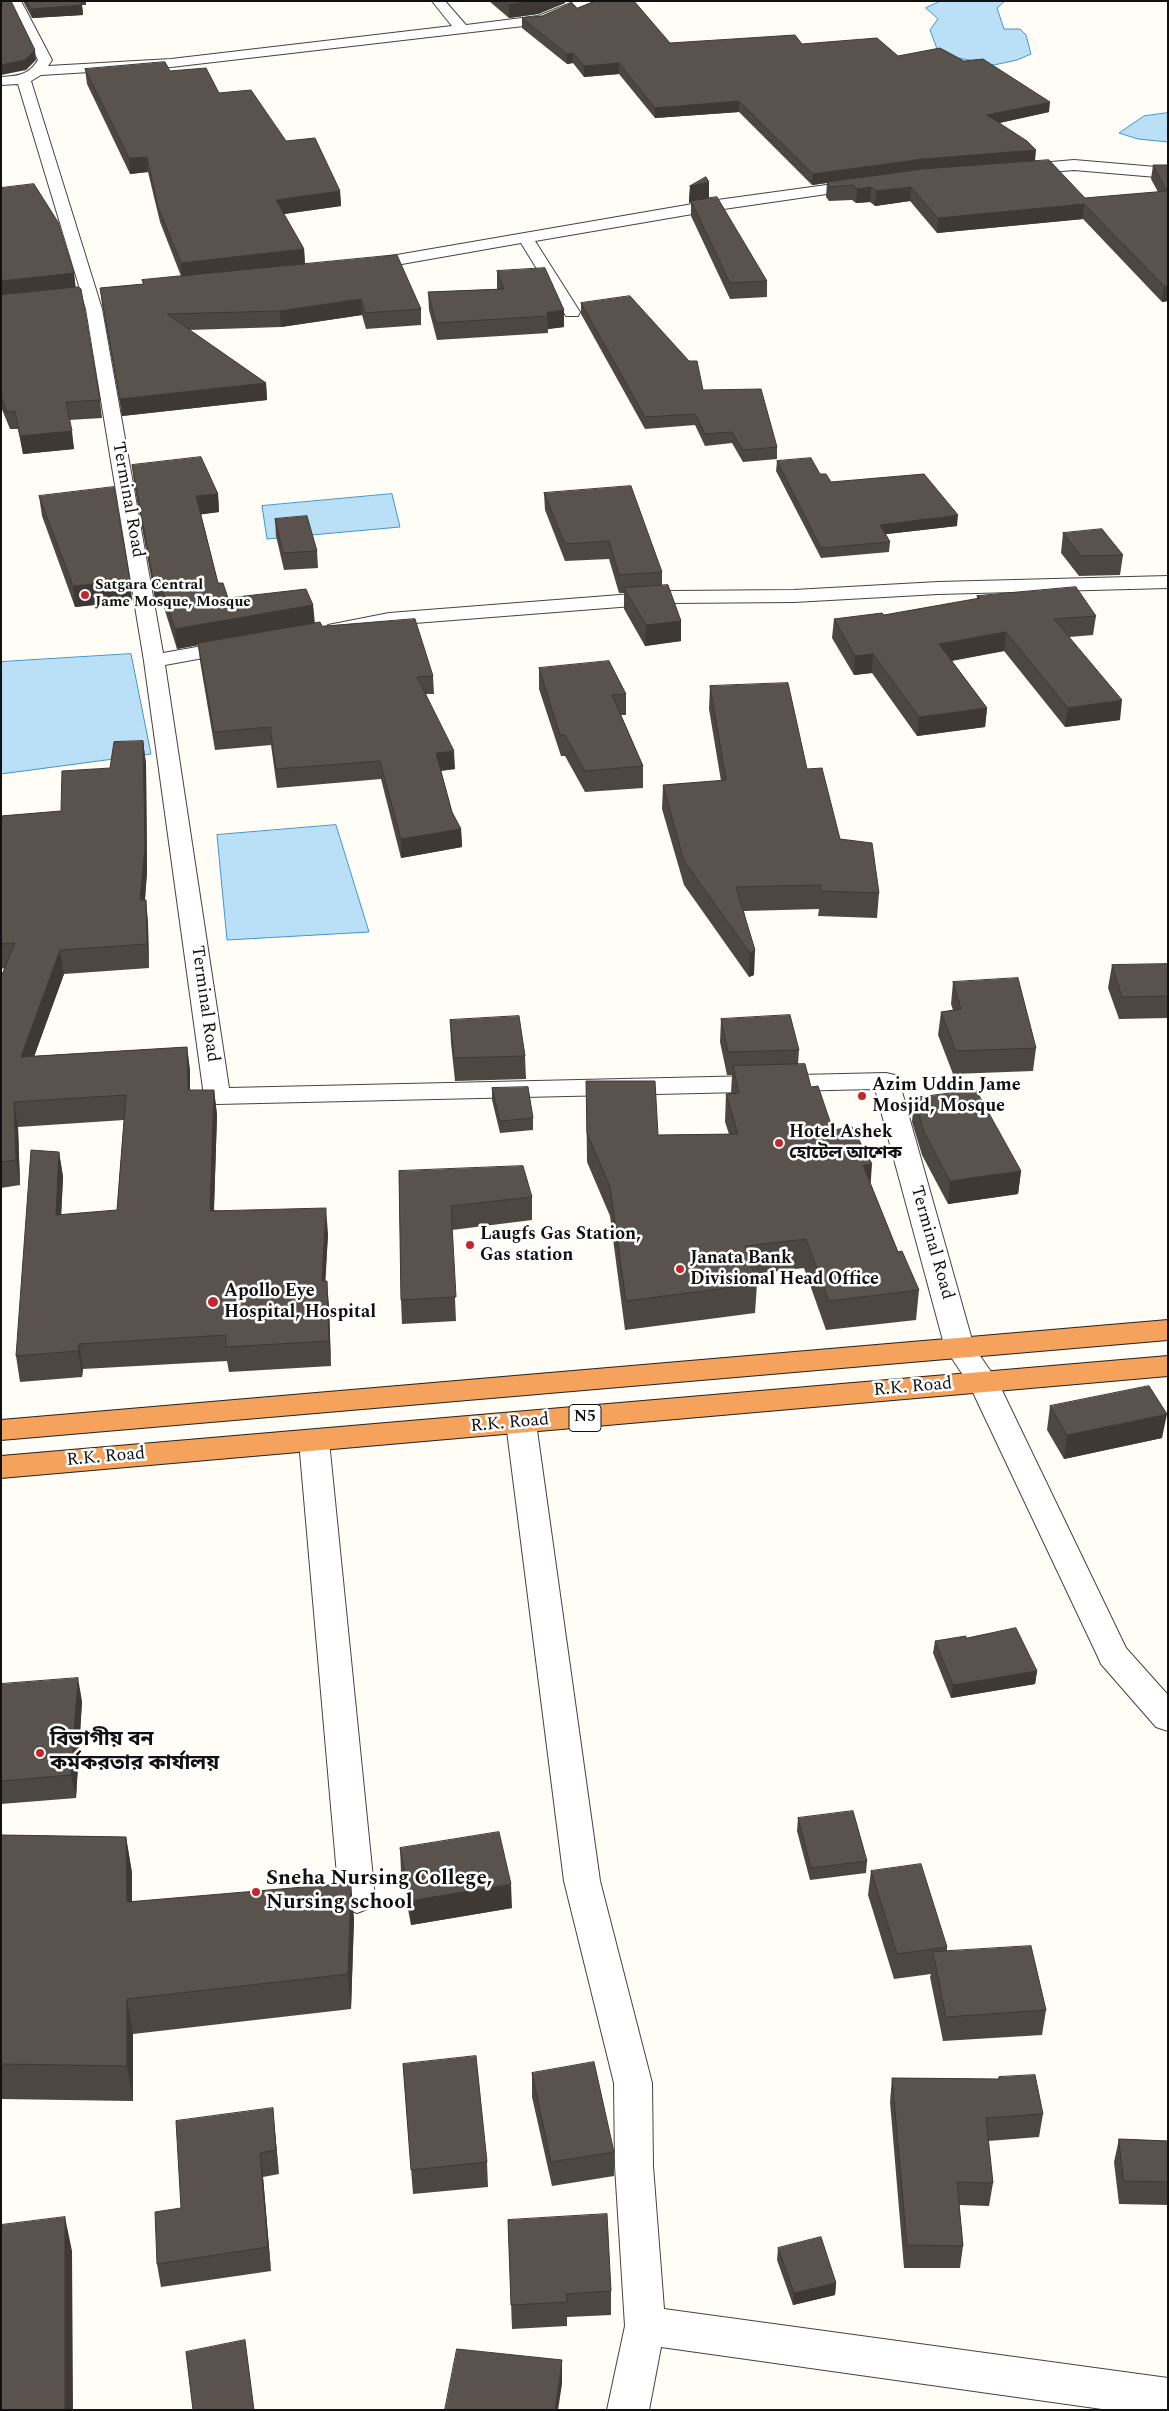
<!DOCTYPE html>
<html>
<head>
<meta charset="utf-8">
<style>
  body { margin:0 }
  #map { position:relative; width:1169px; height:2411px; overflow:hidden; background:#fffdf5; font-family:Spectral,serif }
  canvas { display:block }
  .frame { position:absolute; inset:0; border:2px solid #111; pointer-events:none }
</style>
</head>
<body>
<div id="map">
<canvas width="1169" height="2411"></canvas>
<div class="frame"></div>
</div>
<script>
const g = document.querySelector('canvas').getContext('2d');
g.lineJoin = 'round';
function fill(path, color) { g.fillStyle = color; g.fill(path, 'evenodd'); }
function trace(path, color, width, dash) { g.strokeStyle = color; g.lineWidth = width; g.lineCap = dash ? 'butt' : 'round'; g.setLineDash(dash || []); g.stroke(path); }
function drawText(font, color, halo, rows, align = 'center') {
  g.font = font + ' Spectral,"Noto Sans Bengali",serif'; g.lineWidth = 5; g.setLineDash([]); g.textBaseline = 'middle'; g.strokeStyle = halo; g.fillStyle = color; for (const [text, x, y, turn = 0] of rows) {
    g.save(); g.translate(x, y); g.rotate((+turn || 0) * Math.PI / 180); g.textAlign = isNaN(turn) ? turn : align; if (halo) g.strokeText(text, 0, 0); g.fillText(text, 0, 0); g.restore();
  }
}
const water = new Path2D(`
  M941,1H1005L997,8L1004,29H1020L1026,35L1031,54L1017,60L994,65L939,54L930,30L938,19L926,8Z
  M1168,113V142L1138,139L1119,133L1144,116Z
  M392,494L400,527L267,539L262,506Z
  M131,654L151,754L1,774V662Z
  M336,825L369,932L227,940L217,835Z`);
fill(water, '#b9e0f7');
trace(water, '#3f96cf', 1);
const minor = new Path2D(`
  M8,1H21L52,60L48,66L171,59L452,26L432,1H445L466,25L538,16L576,1H594L541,24L171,67L41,75L31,81L102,309L163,653L236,640L243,642L246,646L243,650L236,652L165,665L229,1088L886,1073L895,1075L899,1081L974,1347L998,1382L1126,1648L1168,1695V1731L1156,1727L1101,1664L1097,1655L969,1384L945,1348L875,1089L217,1104L208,1102L204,1096L144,661L86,309L18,84L1,85V77C18,76 29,75 38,60Z
  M1074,160L1168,168V178L1074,170L1017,175L1009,170L1017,165Z
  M863,180L871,185L868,188L710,211L535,241L580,312L578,316H566L521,243L362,271L356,269L354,266L356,263L362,261L710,201Z
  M1168,576V588L938,594L794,602L671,603L389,625L335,635L328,633L325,629L328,625L389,613L671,591L794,590L938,582Z
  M521,1413L532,1416L536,1423L600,1881L652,2083L653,2166L664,2309L1168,2378V2410H1109L661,2347L649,2410H607L625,2326L615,2166L614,2083L564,1881L506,1423L510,1416Z
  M314,1430L325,1434L329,1441L375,1898L370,1908L357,1913L344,1908L339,1898L299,1441L303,1434Z`);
const highway = new Path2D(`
  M1168,1320V1340L1,1440V1420Z
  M1168,1356V1376L1,1478V1456Z`);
trace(minor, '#444', 2);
trace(highway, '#222', 2);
fill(minor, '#fff');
fill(highway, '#f5a25d');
fill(new Path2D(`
  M23,1H86V5H82L83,15L32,18Z
  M489,1H565V3L538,14L509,18Z
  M577,8L670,43L802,44L898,56L1049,112L999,123L1035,161L1085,198L1158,192L1151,179L1153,165H1168V301L1162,302L1083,219L937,233L910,201L875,206L870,202L856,203L852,200L829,201L826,197L827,183L812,185L739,112L655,118L619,74L584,77L573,63L567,64L522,28V18L542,16Z
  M85,69L170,71L219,93L286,141L340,191L341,206L284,214L304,249L305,264L421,309V325L366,329L362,315L281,327L189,330L266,383L267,400L122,416L102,304L100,288L143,284L142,280L181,276L160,222L148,172L130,174L87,84Z
  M690,186L709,198L767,281V297L730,299L691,216V202L689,203Z
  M1,188L74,273L75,287L100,400L102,418L69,420L74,449L23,454L18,429H10L1,407Z
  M497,271L564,327L548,329V333L437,340L429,310L428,292L497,289Z
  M581,303L703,390L777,447V459L743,462L732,443L705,446L695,425L645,429L581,314Z
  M777,461L820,474L831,482L957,526L886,534L890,542L889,552L821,558L776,471Z
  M132,465L218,494L219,512L201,514L218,583L228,598L313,605L314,623L433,676L434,694H426L455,769L441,771L452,812L461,829L462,847L401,858L381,779L277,788L271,745L215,750L200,661L198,645L177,649L161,598L155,599L134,484Z
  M544,493L662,572V585L681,621V641L645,646L624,609V593H619L609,559L565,561L545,510Z
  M39,496L130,581L132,601L75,607L42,516Z
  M275,519L317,551L318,568L284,570L276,536Z
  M1063,533L1123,555L1120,575L1079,576L1061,553Z
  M977,596L1096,616L1093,635L1069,637L1120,720L1065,727L1004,651L952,661L987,708L985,727L917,736L872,673L854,675L832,638L834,619L884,615L977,599Z
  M539,668L626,694V715H621L643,766V788L585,792L565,756H561L539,689Z
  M710,686L807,769L840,839L879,893L877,918L818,916L819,909L744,911L754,975L749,977L684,885L662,809L663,785L721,781L709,709Z
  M143,741L146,764L147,872L145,900H146L148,924L149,968L64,974L34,1056L187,1047L190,1071V1090H214L217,1115L214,1210L328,1234L325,1281L329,1307L331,1366L229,1372L227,1361L83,1369L82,1377L20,1382L16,1356L59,1152L63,1177L61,1215L117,1210L124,1120L18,1127L20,1185L1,1188V977L5,968L1,969V816L61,811L110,768Z
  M1168,964V1018L1119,1019L1108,988L1112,965Z
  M953,982L1036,1048L1033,1071L953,1074L938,1035L941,1012L953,1010L951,1004Z
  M721,1019L799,1050L798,1064L833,1130L870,1183L898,1252L919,1290L916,1320L826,1330L804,1268L754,1274L757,1284L755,1313L625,1330L610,1216L587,1162L586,1081L658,1135L729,1134L725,1122L726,1094L731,1093L732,1075H727L720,1042Z
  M450,1020L525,1056L526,1079L455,1081L451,1043Z
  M492,1088L533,1118V1130L500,1133L492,1100Z
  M914,1098L1021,1171L1018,1194L948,1204L922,1155L912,1122Z
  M399,1171L532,1197V1220L452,1230L456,1321L402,1324L401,1300Z
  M1050,1406L1162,1438L1064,1459L1047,1430Z
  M935,1641L1037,1671L1035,1684L951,1698L933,1653Z
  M1,1684L82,1701L76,1798L1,1804Z
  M798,1818L867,1861L866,1873L810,1880L797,1831Z
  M1,1835L126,1837L132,1873V1901L354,1918L351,2009L133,2034V2101L1,2099Z
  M400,1848L512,1908L411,1925L401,1873Z
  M871,1871L947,1947V1951L1046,2010L1042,2035L943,2041L930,1977L931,1974L894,1979L868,1895Z
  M403,2064L487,2162L488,2187L413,2194Z
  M532,2073L614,2152V2176L552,2186L532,2097Z
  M999,2077L1043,2114L1039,2137L988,2141L993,2183L989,2206L959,2205L963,2246L960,2268H904L890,2102L892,2078L998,2079Z
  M275,2132L279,2174L263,2177L271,2271L161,2287L157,2264L181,2208Z
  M1119,2139L1168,2141V2205L1119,2204L1114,2162Z
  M508,2220L611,2291V2315L567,2317V2326L512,2329Z
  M778,2248L836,2283L835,2295L793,2305L777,2260Z`), '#4d4742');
fill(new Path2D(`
  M533,1H565V3L538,14L509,18V4Z
  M82,5L83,15L32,18L31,9Z
  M35,50L36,60L26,70L1,75V65Z
  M573,53V63L567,64V54Z
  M619,63V74L584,77V66Z
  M739,101V112L655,118V108Z
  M1050,102L1049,112L986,126L987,115Z
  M1036,150L1035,161L922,170L812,185L813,174L923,159Z
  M147,157L148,172L130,174L129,158Z
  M709,182V199L689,203L690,186Z
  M871,187L870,202L856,203L857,189Z
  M911,187L910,201L875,206L876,191Z
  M340,191L341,206L277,215L276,200Z
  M1084,204L1083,219L937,233L938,218Z
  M304,249L305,265L182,279L181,263Z
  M74,273L76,290L1,298V281Z
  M1164,286H1168V301L1162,302Z
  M361,299L362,315L281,327L280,311Z
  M564,310V327L548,329L547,312Z
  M266,383L267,400L122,416L120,399Z
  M72,431L74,449L23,454L20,436Z
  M218,494L219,512L198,515L196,496Z
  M958,515L957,526L879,535L880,525Z
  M153,579H159L161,598L155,599Z
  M130,581L132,601L75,607L73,586Z
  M313,605L315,624L177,649L175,629Z
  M681,621V641L645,646L646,625Z
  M1006,632L1004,651L937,663L939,644Z
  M873,654L872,673L854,675L855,656Z
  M1122,700L1120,720L1065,727L1068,708Z
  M987,708L985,727L917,736L919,717Z
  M143,741L146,764L147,872L143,924L140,900Z
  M454,751L455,769L437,771L436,753Z
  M461,829L462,847L401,858V839Z
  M146,900L148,924L149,968L147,944Z
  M60,950L64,974L25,1082L21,1057Z
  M755,950L754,975L749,977L750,953Z
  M187,1047L190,1071V1115L188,1090Z
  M214,1090L217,1115L213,1236L210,1211Z
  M14,1102L18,1127L20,1185L16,1160Z
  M59,1152L63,1177L60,1240L56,1215Z
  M872,1164L870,1193L863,1165Z
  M1021,1171L1018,1194L948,1204L950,1181Z
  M326,1208L328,1234L324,1307L322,1281Z
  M327,1281L329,1307L331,1366L329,1341Z
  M79,1344L83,1369L82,1377L78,1351Z
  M1167,1414L1162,1438L1064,1459L1067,1435Z
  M1037,1671L1035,1684L951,1698L953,1685Z
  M78,1678L82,1701L76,1798L71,1775Z
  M126,1837L132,1873V1937L127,1902Z
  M351,1883L354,1918L351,2009L348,1974Z
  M511,1884L512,1908L411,1925L410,1901Z
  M127,1999L133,2034V2101L127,2066Z
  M273,2108L275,2132L279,2174L276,2150Z
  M260,2153L263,2177L271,2271L268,2247Z
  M65,2217L72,2251L73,2410H65Z
  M836,2283L835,2295L793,2305L794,2293Z
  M562,2360V2384L558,2410H555Z`), '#3f3936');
const building = new Path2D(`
  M1,1H11L35,50L25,60L1,65Z
  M27,1H81L82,5L31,9Z
  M505,1H533L509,4Z
  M596,1H634L670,43L795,35L802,44L877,38L898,56L940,48L964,61L983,59L1050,102L987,115L1027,141L1036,150L923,159L813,174L739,101L655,108L619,63L584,66L573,53L567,54L522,18L542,16L572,3L577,8Z
  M165,62L170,71L206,68L219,93L251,90L286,141L315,138L340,191L276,200L304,249L181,263L158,207L147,157L129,158L85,69Z
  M1049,160L1085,198L1167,191L1153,165H1168V286H1164L1084,204L938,218L911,187L876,191L871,187L857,189L853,185L830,187L827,182L923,169Z
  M706,177L709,182L690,186Z
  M34,184L58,222L74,273L1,281V188Z
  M717,197L767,281L730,283L691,201Z
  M397,255L421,309L365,313L361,299L280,311L167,314L266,383L120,399L100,288L144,284L142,280Z
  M545,268L564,310L547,312L548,316L436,323L428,292L504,289L497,271Z
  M78,287L81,289L100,400L66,402L72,431L20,436L15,411L7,412L1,396V295Z
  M630,296L689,361H697L703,390L761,389L777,447L743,450L732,432L705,434L695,414L645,417L581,303Z
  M201,457L218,494L196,496L218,583H223L228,598L306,589L313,605L175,629L159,579H153L132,465Z
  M811,458L820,474H826L831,482L924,474L958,515L880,525L890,542L821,548L777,461Z
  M631,486L662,572L619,575L609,541L565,544L544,493Z
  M114,487L130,581L73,586L39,496Z
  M307,516L317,551L283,553L275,519Z
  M1102,529L1123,555L1081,556L1063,533Z
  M668,585L681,621L646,625L624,588Z
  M1076,587L1096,616L1054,619L1122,700L1068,708L1006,632L939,644L987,708L919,717L873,654L855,656L834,619L882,613L884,615L980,598L977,596Z
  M415,619L433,676L417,677L454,751L436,753L452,812L461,829L401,839L380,761L276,769L270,727L214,732L198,643L320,622L322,626Z
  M609,661L626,694L612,695L643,766L585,771L565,735H560L539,668Z
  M788,683L807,769L822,768L840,839L872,843L879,893L820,891L821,885L736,887L755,950L750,953L684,861L663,785L726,780L710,686Z
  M143,741L145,848L140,900H146L147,944L60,950L21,1057L187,1047L188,1090H214L210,1211L326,1208L322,1281H327L329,1341L226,1347V1335L79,1344L78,1351L16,1356L31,1150L59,1152L56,1215L117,1210L126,1095L14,1102L16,1160L1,1162V977L15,943L1,944V816L61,811L62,771L110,768L114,742Z
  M1168,964V996L1122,997L1112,965Z
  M1018,978L1036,1048L956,1051L941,1012L961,1009L953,982Z
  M790,1015L799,1050L728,1052L721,1019Z
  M519,1016L525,1056L454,1058L450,1020Z
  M805,1064L811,1087L818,1086L833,1130L852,1127L872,1164L863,1165L898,1252L902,1251L919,1290L829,1301L806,1239L745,1246L757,1284L626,1301L610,1187L587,1133L586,1081H655L658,1135L738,1134L726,1094L739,1093L733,1066Z
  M528,1087L533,1118L500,1121L492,1088Z
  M976,1090L1021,1171L950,1181L924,1132L914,1098Z
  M523,1166L532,1197L451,1206L456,1297L401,1300L399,1171Z
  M1149,1386L1167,1414L1067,1435L1050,1406Z
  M1016,1628L1037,1671L953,1685L935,1641L966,1636V1638Z
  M78,1678L71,1775L1,1781V1684Z
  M853,1811L867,1861L811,1868L798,1818Z
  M499,1832L511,1884L410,1901L400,1848Z
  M1,1835L126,1837L127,1902L351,1883L348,1974L127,1999V2066L1,2064Z
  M921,1864L947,1947L897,1954L871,1871Z
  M1031,1946L1046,2010L946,2017L933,1952Z
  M476,2056L487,2162L411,2170L403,2064Z
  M594,2062L614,2152L551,2162L532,2073Z
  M1035,2075L1043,2114L986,2118L993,2183L957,2182L963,2246L907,2245L892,2078L999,2079V2077Z
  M273,2108L276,2150L260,2153L268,2247L157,2264L155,2212L181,2208L176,2121Z
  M1119,2139L1168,2141V2182L1124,2181Z
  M607,2214L611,2291L566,2294L567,2302L511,2305L508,2220Z
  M65,2217V2410H1V2225Z
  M821,2237L836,2283L794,2293L778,2248Z
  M245,2340L254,2410H193L186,2352Z
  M457,2349L562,2360L555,2410H445Z`);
fill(building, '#5a524d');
trace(building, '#3f3936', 1);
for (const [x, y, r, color] of [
  [85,595,5,"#c4262e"],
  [862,1096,5,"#c4262e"],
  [779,1143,5,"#c4262e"],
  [470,1245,5,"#c4262e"],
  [680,1269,5,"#c4262e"],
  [213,1302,6,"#c4262e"],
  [40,1753,5,"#c4262e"],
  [256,1892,5,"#c4262e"]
]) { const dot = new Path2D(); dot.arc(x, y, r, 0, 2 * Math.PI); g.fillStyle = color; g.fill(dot); trace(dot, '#fff', 2); }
drawText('bold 15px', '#111', '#fff', [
  ["Satgara Central",95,586],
  ["Jame Mosque, Mosque",95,603]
], 'left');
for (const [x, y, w] of [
  [585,1418,32]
]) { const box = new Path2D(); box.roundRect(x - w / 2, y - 13.5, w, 27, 4); g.fillStyle = '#fff'; g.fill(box); trace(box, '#111', 1); }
drawText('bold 16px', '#111', null, [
  ["N5",585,1418]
]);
drawText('18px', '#111', '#fff', [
  ["Terminal Road",127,500,80],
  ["Terminal Road",204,1004,82],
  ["Terminal Road",931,1243,74],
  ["R.K. Road",913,1388,-5],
  ["R.K. Road",510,1424,-5],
  ["R.K. Road",106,1458,-5]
]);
drawText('bold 18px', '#111', '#fff', [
  ["Azim Uddin Jame",872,1086],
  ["Mosjid, Mosque",872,1107],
  ["Hotel Ashek",789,1133],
  ["হোটেল আশেক",789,1154],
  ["Laugfs Gas Station,",480,1235],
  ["Gas station",480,1256],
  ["Janata Bank",690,1259],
  ["Divisional Head Office",690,1280],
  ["Apollo Eye",224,1292],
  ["Hospital, Hospital",224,1313]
], 'left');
drawText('bold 21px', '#111', '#fff', [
  ["বিভাগীয় বন",50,1741],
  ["কর্মকরতার কার্যালয়",50,1765],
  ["Sneha Nursing College,",266,1880],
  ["Nursing school",266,1904]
], 'left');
</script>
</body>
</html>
